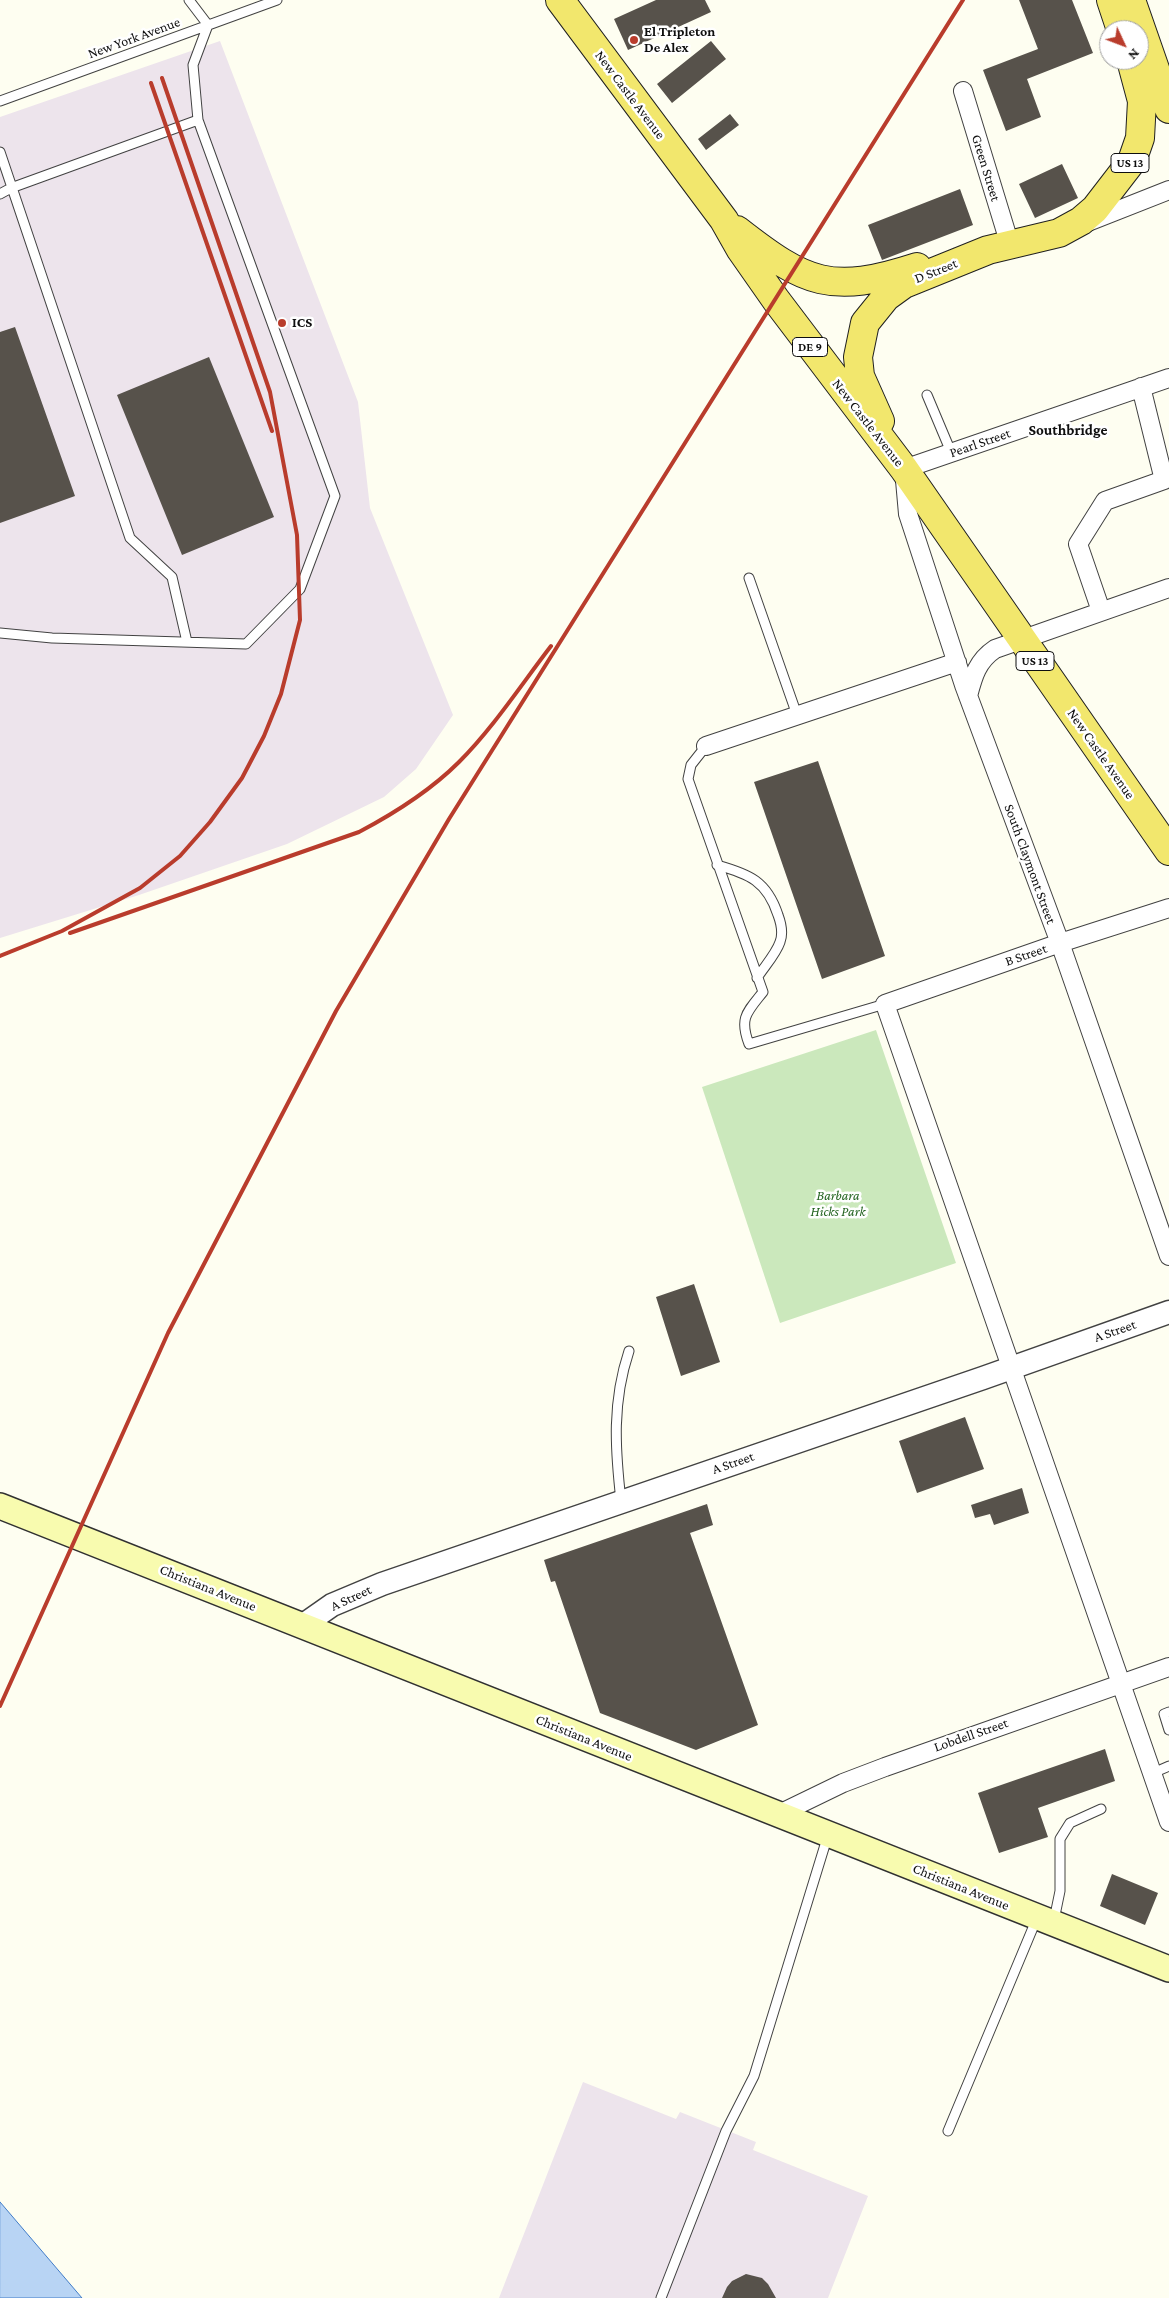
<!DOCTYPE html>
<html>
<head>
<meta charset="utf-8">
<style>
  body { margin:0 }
  #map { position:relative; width:1169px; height:2298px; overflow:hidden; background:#fefef1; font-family:"Crimson Pro",serif }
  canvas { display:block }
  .north { position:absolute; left:1099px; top:20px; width:50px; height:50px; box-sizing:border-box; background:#fff; border:1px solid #9f9f9f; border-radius:50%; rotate:133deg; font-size:14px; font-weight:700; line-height:20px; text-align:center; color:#0f0f0f }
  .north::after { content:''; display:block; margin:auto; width:18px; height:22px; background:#b93c2c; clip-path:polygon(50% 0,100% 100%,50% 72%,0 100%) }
</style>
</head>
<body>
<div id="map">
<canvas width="1169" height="2298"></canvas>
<div class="north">N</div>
</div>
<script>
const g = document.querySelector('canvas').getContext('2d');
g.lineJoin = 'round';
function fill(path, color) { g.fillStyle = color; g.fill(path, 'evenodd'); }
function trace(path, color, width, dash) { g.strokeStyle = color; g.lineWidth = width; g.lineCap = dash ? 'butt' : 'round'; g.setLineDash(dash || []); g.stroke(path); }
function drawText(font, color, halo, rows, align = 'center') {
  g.font = font + ' "Crimson Pro",serif'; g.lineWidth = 5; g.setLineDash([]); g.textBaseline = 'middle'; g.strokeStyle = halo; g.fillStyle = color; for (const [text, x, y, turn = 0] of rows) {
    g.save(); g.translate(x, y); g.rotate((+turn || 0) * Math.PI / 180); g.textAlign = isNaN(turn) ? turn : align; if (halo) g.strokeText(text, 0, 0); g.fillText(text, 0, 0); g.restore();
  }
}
fill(new Path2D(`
  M220,41L358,402L370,508L453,715L416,769L384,797L287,844L139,895L0,938V117Z
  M583,2082L676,2119L680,2112L756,2142L753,2150L868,2196L828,2298H499Z`), '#ede4ec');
fill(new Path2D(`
  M876,1030L956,1263L780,1323L702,1087Z`), '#cbe8bc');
const water = new Path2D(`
  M0,2202L82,2298H0Z`);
fill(water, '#b8d4f4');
trace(water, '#427dc8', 1);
fill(new Path2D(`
  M656,0H705L711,12L628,50L614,19Z
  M1019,0H1072L1093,53L1027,79L1041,117L1006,131L983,70L1038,49Z
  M711,41L726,59L672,103L657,84Z
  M730,114L739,125L706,150L698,139Z
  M1062,164L1078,198L1035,218L1019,184Z
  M960,189L973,225L882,260L868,225Z
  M15,327L75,496L0,523V332Z
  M209,357L274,517L182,555L117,395Z
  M818,761L885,956L822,979L754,782Z
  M694,1284L720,1362L681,1376L656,1297Z
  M965,1417L984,1469L917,1493L899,1441Z
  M1022,1488L1029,1513L994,1525L990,1514L975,1518L971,1505Z
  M707,1504L713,1525L690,1533L758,1725L696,1750L600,1713L555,1581L551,1582L544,1560Z
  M1105,1749L1115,1781L1038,1808L1048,1837L999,1853L978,1793Z
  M1112,1874L1158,1893L1145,1925L1100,1906Z
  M746,2274L762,2278L768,2284L776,2298H722L727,2287L732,2281Z`), '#57524b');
const service = new Path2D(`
  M0,101L277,0
  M0,152L130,538L172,577L187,642
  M0,194L11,188L198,120
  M927,395L951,452
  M749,578L797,715
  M0,633L52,638L246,644L300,589L335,496L198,120L193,65L208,25L189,0
  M706,746L691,765L688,779L763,992C747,1012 739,1018 749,1044L885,1004
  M717,865C749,874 767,881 778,915C781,923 783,934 780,942C776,954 764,967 757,978
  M621,1501C615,1448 612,1402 629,1351
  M1169,1712L1164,1714L1169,1730
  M1153,1773L1169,1766
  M1054,1920L1060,1891V1839L1070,1823L1101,1809
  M948,2131L1037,1918
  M661,2298L726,2131L754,2076L828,1835`);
const minor = new Path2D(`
  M963,91L1010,245
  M1088,222L1169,190
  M1169,378L904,469L908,514L964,685L1060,943L1169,1256
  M1101,611L1078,544L1105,501L1164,480L1141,387
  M968,696C973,677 977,661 995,649L1169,588
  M706,746L957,662
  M1169,908L1060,943L885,1004L1169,1822
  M777,1815L843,1783L885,1767L1169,1667`);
const tertiary = new Path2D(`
  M302,1626L332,1605L382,1584L983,1378L1169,1312`);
const secondary = new Path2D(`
  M0,1506L1169,1969`);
const primary = new Path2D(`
  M560,0L724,220L741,250L776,300L904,469L1169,851
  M1111,0L1121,30
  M1131,0L1169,109
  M737,230C806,284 831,295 917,267
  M880,421L860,376L858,357L865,323L886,297L904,284L988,250L1059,233L1081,221L1095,209L1132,161L1140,138L1142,101L1131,60`);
trace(service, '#424242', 11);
trace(minor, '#424242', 20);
trace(tertiary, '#424242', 25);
trace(secondary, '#313131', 28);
trace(primary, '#202020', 30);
trace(service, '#fff', 9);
trace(minor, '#fff', 18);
trace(tertiary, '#fff', 22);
trace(secondary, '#f8fbaf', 25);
trace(primary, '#f2e76d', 28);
trace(new Path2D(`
  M151,83L272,431
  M70,933L359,832C395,813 430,791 459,762C493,728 521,685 551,646
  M0,956L62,931L140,888L180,856L210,822L242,778L264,736L281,694L300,620L297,535L270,392L162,78
  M0,1706L168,1333L336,1011L449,819L963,0`), '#b93c2c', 4);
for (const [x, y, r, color] of [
  [634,40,5,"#b93c2c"],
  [282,323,5,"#b93c2c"]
]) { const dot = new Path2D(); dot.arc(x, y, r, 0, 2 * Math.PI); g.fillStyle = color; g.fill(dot); trace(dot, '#fff', 2); }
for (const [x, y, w] of [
  [1130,163,38],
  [810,347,35],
  [1035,661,38]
]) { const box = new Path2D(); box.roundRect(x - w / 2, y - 9.5, w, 19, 4); g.fillStyle = '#fff'; g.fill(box); trace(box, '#0f0f0f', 1); }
drawText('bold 12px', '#0f0f0f', null, [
  ["US 13",1130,163],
  ["DE 9",810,347],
  ["US 13",1035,661]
]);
drawText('bold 14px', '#0f0f0f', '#fff', [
  ["El Tripleton",644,32],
  ["De Alex",644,48],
  ["ICS",292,323]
], 'left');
drawText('14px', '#0f0f0f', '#fff', [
  ["New York Avenue",134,38,-20],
  ["New Castle Avenue",630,95,53],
  ["Green Street",986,168,73],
  ["D Street",936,271,-22],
  ["New Castle Avenue",868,423,52],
  ["Pearl Street",980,443,-19],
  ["New Castle Avenue",1101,754,55],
  ["South Claymont Street",1030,864,70],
  ["B Street",1026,955,-19],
  ["A Street",1115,1331,-19],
  ["A Street",733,1463,-19],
  ["Christiana Avenue",208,1588,22],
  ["A Street",351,1598,-25],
  ["Lobdell Street",971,1735,-19],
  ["Christiana Avenue",584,1738,22],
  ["Christiana Avenue",961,1887,22]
]);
drawText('italic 14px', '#246421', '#fff', [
  ["Barbara",838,1196],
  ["Hicks Park",838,1212]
]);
drawText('bold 15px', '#0f0f0f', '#fff', [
  ["Southbridge",1068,430]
]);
</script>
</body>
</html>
